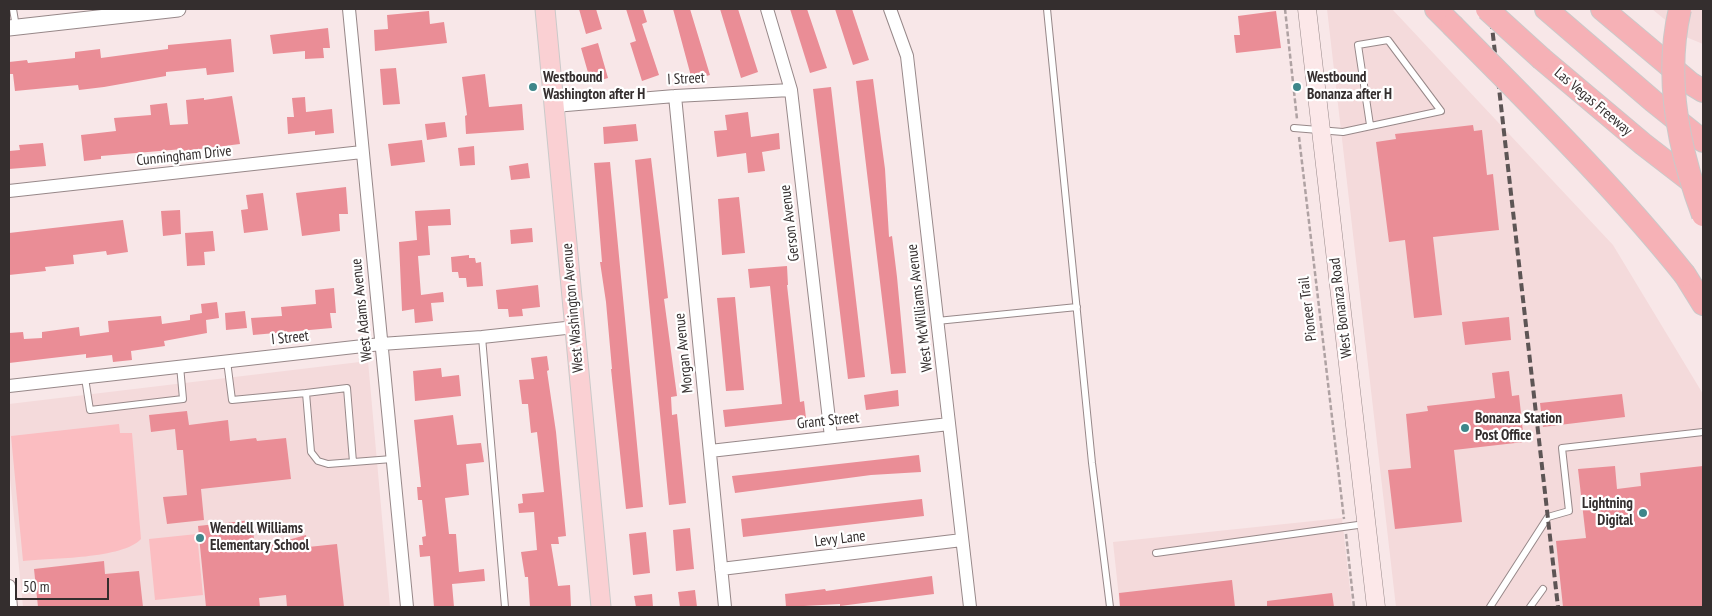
<!DOCTYPE html>
<html>
<head>
<meta charset="utf-8">
<style>
  body { margin:0 }
  #map { position:relative; width:1712px; height:616px; overflow:hidden; background:#f8e7e8; font-family:"PT Sans Narrow",sans-serif }
  canvas { display:block }
  .frame { position:absolute; inset:0; border:10px solid #342e2e; pointer-events:none }
  .scale { position:absolute; left:15px; top:578px; width:94px; height:22px; box-sizing:border-box; border:2px solid #342e2e; border-top:0; padding-left:6px; font-size:15px; line-height:18px; white-space:nowrap; color:#342e2e; -webkit-text-stroke:4px #fff; paint-order:stroke }
</style>
</head>
<body>
<div id="map">
<canvas width="1712" height="616"></canvas>
<div class="frame"></div>
<div class="scale">50 m</div>
</div>
<script>
const g = document.querySelector('canvas').getContext('2d');
g.lineJoin = 'round';
function fill(path, color) { g.fillStyle = color; g.fill(path, 'evenodd'); }
function trace(path, color, width, dash) { g.strokeStyle = color; g.lineWidth = width; g.lineCap = dash ? 'butt' : 'round'; g.setLineDash(dash || []); g.stroke(path); }
function drawText(font, color, halo, rows, align = 'center') {
  g.font = font + ' "PT Sans Narrow",sans-serif'; g.lineWidth = 4.5; g.setLineDash([]); g.textBaseline = 'middle'; g.strokeStyle = halo; g.fillStyle = color; for (const [text, x, y, turn = 0] of rows) {
    g.save(); g.translate(x, y); g.rotate((+turn || 0) * Math.PI / 180); g.textAlign = isNaN(turn) ? turn : align; if (halo) g.strokeText(text, 0, 0); g.fillText(text, 0, 0); g.restore();
  }
}
fill(new Path2D(`
  M1327,9H1392L1613,245L1703,394V607H1396Z
  M1652,9H1703V44L1686,37Z
  M368,361L390,607H23L9,468V404Z
  M1342,518L1352,607H1120L1113,542Z`), '#f4dadb');
fill(new Path2D(`
  M119,424L120,433H132L141,539C123,559 51,558 23,561L11,436Z
  M197,534L203,595L155,600L149,539Z`), '#fbbdc1');
fill(new Path2D(`
  M579,9H596L602,29L586,34Z
  M626,9H643L647,22L642,24L659,75L642,81L630,43L636,41Z
  M673,9H690L710,75L692,80Z
  M720,9H738L758,72L741,78Z
  M790,9H807L827,68L810,73Z
  M835,9H852L869,60L853,65Z
  M429,11L430,24L444,22L447,43L375,51L374,30L388,29L387,15Z
  M1276,11L1281,48L1236,53L1234,35H1240L1238,16Z
  M328,28L330,48H323L324,58L305,59V51L273,54L270,35Z
  M231,39L234,72L207,75L206,68L166,72V76L104,87L79,90L78,85L15,91L13,74H9V62L27,60L28,63L75,58V52L100,49L101,58L168,49V45Z
  M598,43L608,78L591,83L581,48Z
  M396,68L400,104L383,105L380,69Z
  M485,74L489,107L522,104L524,130L466,134L465,116L467,115L462,77Z
  M873,79L885,169L889,237L892,236L897,277L906,373L891,374L856,81Z
  M831,87L865,377L848,379L813,89Z
  M232,96L240,144L184,151L183,149L101,156V159L84,161L81,135L116,131L114,118L151,115L150,105L167,103L170,125L188,124L186,100L204,98V100Z
  M305,97L306,112L332,109L334,133L315,135V131L288,134L287,117H294L292,98Z
  M748,112L751,137L779,133L780,149L762,152L765,171L748,173L746,153L717,157L714,131L727,130L725,115Z
  M445,122L447,137L427,140L425,124Z
  M636,124L638,141L604,144L603,127Z
  M1473,125L1474,131L1482,130L1487,175L1493,174L1499,230L1433,237L1442,315L1414,318L1405,240L1389,242L1376,142L1396,139L1395,134Z
  M422,140L425,162L391,166L388,144Z
  M43,143L46,166L9,169V151L20,150L19,145Z
  M474,146L475,165L460,166L458,148Z
  M651,158L668,298L664,299L677,396L671,397L672,415L677,414L686,503L669,505L635,160Z
  M610,162L643,507L626,509L611,369H612L606,302L600,262H602L594,163Z
  M528,163L530,178L511,180L509,166Z
  M346,187L348,214H339L340,231L302,236L296,193Z
  M263,193L268,230L244,233L241,210L248,209L246,195Z
  M739,197L745,253L722,255L718,199Z
  M450,209L451,225L428,226L430,255L418,256L421,295L443,292L444,302L431,303L433,321L415,323L414,309L402,311L399,242L417,240L415,211Z
  M180,210L181,234L163,236L161,211Z
  M123,220L128,252L107,255L106,251L73,255L74,264L45,267L46,271L9,275V233Z
  M532,228L533,242L511,244L510,230Z
  M213,231L215,251L204,252L205,265L187,266L185,233Z
  M469,255V258H475L476,263L481,262L483,286L467,287L466,278H459L458,272H452L451,257Z
  M787,266L788,285H787L800,402L804,401L806,418L725,427L723,410L782,404L770,286L750,288L748,269Z
  M538,285L540,307L522,309L523,316L509,317L508,309H498L496,290Z
  M334,288L336,313H330L332,328L253,335L251,318L282,316L281,307L316,304L315,290Z
  M735,297L744,390L726,391L717,298Z
  M217,302L219,318L206,320L207,333L164,341L165,346L131,351L132,360L113,362L112,355L86,358V354L9,363V333L23,332L24,339L42,338V332L79,327L80,336L109,332L108,321L161,316L162,324L190,320V315L202,313L201,304Z
  M245,311L247,328L226,330L225,313Z
  M1509,317L1511,340L1465,345L1462,322Z
  M547,356L549,370L547,371L556,432L566,536L558,537L559,544H551L558,586L570,585L571,607H530L528,577H525L521,552L537,550L534,512L519,513L518,504L523,503L522,494L544,492L537,432L531,433L528,404H522L519,380L534,379L531,358Z
  M441,368L442,377L459,375L461,396L415,401L413,371Z
  M1509,371L1512,396L1519,395L1524,442L1454,450L1462,522L1395,529L1388,470L1411,468L1406,414L1428,411L1427,406L1495,398L1492,373Z
  M898,390L899,406L866,410L864,395Z
  M1622,394L1625,417L1543,427L1540,403Z
  M187,411L189,425L228,420L230,441L256,438L257,441L286,438L291,479L201,489L204,520L167,524L163,497L187,495L183,450H177L175,429L151,432L149,415Z
  M453,415L457,445L481,443L484,462L466,464L469,495L445,498L449,534H456L459,572L484,569L485,581L452,584L454,607H434L430,556L420,557L419,545H423L422,537L426,536L422,500H418L417,487H421L414,420Z
  M919,455L921,472L871,475L735,493L732,476Z
  M1615,466L1617,489L1641,486L1640,473L1703,466V607H1563L1556,541L1586,538L1578,469Z
  M922,499L924,516L743,537L741,519Z
  M252,520L255,549L306,535L308,547L337,544L344,607H287L286,595L259,598L260,607H206L198,526Z
  M690,528L694,569L676,571L673,530Z
  M646,532L650,573L633,575L629,534Z
  M104,561L105,574L139,571L143,607H38L34,569Z
  M932,576L934,594L840,606V604L786,607L785,594L825,589L826,591Z
  M1232,580L1235,607H1120L1119,593Z
  M695,590L697,607H680L678,592Z
  M1332,593L1334,607H1267V601Z
  M652,594L653,607H636L634,596Z`), '#ea8d96');
const service = new Path2D(`
  M13,9L16,27
  M1047,9L1092,463L1110,607
  M1294,128L1343,132L1441,111L1388,40L1358,45L1370,125
  M937,321L1077,307
  M482,337L505,607
  M227,361L232,400L306,393L311,452L318,461L328,464L392,459
  M85,378L90,410L183,399L180,366
  M306,393L347,388L353,462
  M1156,553L1365,524
  M1490,607L1548,517L1569,511L1562,448L1703,432
  M1530,607L1543,589`);
const minor = new Path2D(`
  M349,9L407,607
  M767,9L791,90L831,437
  M890,9L907,56L970,607
  M675,96L725,607
  M554,106L675,96L791,90
  M9,191L362,152
  M9,386L381,344L482,337L575,327
  M710,451L949,424
  M721,569L962,540
  M9,586L11,607`);
const tertiary = new Path2D(`
  M9,28L178,9`);
const secondary = new Path2D(`
  M1307,9L1376,607`);
const primary = new Path2D(`
  M545,9L601,607`);
const motorway = new Path2D(`
  M1436,9L1452,25
  M1546,9L1653,101L1703,141
  M1602,9L1690,83L1703,91
  M1542,59L1643,144L1700,188
  M1685,275L1703,304`);
trace(service, '#978889', 8);
trace(minor, '#978889', 14);
trace(tertiary, '#978889', 17);
trace(secondary, '#978889', 19);
trace(primary, '#cac9c9', 21);
trace(motorway, '#cac9c9', 24);
trace(new Path2D(`
  M1285,9L1297,119
  M1299,137L1344,519
  M1346,534L1354,607`), '#afa2a3', 2.5, [5, 2.5]);
trace(service, '#fff', 6);
trace(minor, '#fff', 12);
trace(tertiary, '#fff', 15);
trace(secondary, '#fce8e9', 18);
trace(primary, '#fad0d3', 19);
trace(motorway, '#f6b1b6', 22);
trace(new Path2D(`
  M1490,9L1558,607`), '#5d5555', 4, [8, 4]);
const motorwayBridge = new Path2D(`
  M1487,9L1542,59
  M1680,9C1664,77 1679,151 1703,215
  M1452,25C1532,106 1614,186 1685,275`);
trace(motorwayBridge, '#cac9c9', 24, []);
trace(motorwayBridge, '#f6b1b6', 22);
for (const [x, y, r, color] of [
  [533,87,5,"#3e868a"],
  [1297,87,5,"#3e868a"],
  [1465,428,5,"#3e868a"],
  [1643,513,5,"#3e868a"],
  [200,538,5,"#3e868a"]
]) { const dot = new Path2D(); dot.arc(x, y, r, 0, 2 * Math.PI); g.fillStyle = color; g.fill(dot); trace(dot, '#fff', 2); }
drawText('bold 15px', '#342e2e', '#fff', [
  ["Westbound",543,78],
  ["Washington after H",543,95],
  ["Westbound",1307,78],
  ["Bonanza after H",1307,95],
  ["Bonanza Station",1475,419],
  ["Post Office",1475,436],
  ["Lightning",1633,504,"right"],
  ["Digital",1633,521,"right"],
  ["Wendell Williams",210,529],
  ["Elementary School",210,546]
], 'left');
drawText('15px', '#342e2e', '#fff', [
  ["I Street",686,79,-3],
  ["Las Vegas Freeway",1593,102,40],
  ["Cunningham Drive",184,156,-6],
  ["Gerson Avenue",790,223,-97],
  ["West Washington Avenue",573,308,-95],
  ["West McWilliams Avenue",920,308,-97],
  ["West Bonanza Road",1341,308,-97],
  ["Pioneer Trail",1308,309,-97],
  ["West Adams Avenue",362,310,-96],
  ["I Street",290,338,-6],
  ["Morgan Avenue",684,353,-96],
  ["Grant Street",828,421,-6],
  ["Levy Lane",840,539,-7]
]);
</script>
</body>
</html>
